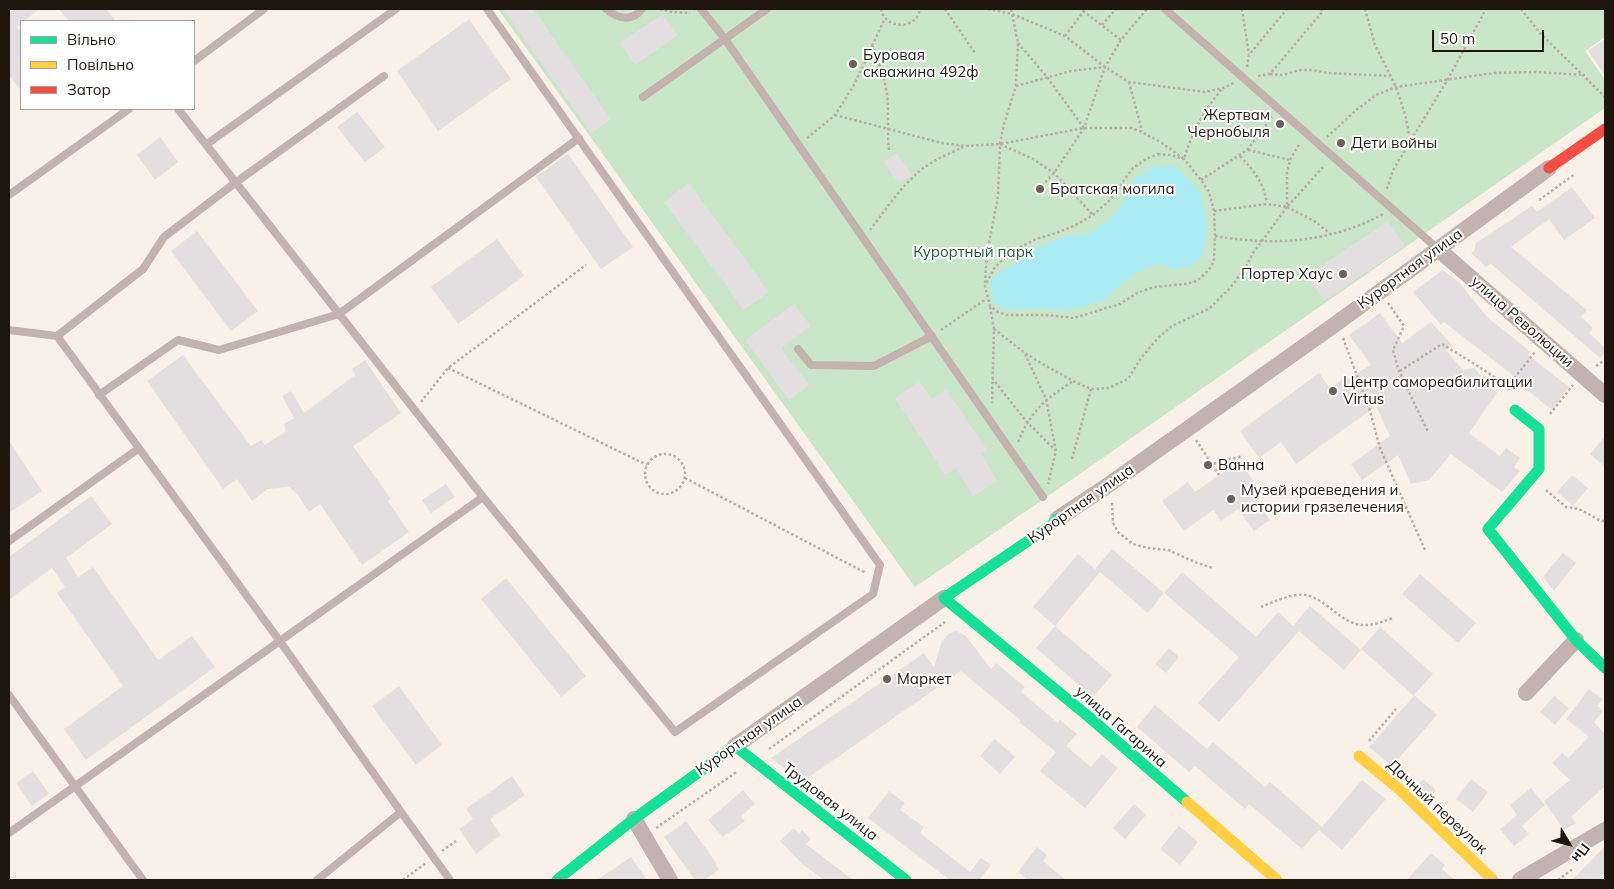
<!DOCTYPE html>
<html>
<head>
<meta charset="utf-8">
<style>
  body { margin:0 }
  #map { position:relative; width:1614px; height:889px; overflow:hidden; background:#f9f0e8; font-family:Mulish,sans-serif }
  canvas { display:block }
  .frame { position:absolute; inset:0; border:10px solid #1e160d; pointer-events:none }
  .legend { position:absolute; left:20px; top:20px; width:175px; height:90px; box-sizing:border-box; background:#fff; border:1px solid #a5a29e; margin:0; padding:6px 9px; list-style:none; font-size:15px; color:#1e160d }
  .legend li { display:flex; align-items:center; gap:10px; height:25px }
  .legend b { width:25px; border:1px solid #a5a29e }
  .north { position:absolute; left:1544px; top:819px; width:50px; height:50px; -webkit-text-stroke:4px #fff; paint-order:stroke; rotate:127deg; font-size:14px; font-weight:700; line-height:20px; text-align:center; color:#1e160d }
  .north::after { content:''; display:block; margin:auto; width:18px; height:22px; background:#1e160d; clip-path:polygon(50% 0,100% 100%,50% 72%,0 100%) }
  .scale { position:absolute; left:1432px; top:30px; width:112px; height:22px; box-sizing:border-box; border:2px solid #1e160d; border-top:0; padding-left:6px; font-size:15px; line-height:18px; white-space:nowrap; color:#1e160d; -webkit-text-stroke:4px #fff; paint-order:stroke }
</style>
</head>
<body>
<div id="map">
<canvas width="1614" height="889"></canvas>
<div class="frame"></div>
<ul class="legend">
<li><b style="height:6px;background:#16e098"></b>Вільно</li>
<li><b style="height:6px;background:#ffcf43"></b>Повільно</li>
<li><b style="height:6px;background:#f24e42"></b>Затор</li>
</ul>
<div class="north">Пн</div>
<div class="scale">50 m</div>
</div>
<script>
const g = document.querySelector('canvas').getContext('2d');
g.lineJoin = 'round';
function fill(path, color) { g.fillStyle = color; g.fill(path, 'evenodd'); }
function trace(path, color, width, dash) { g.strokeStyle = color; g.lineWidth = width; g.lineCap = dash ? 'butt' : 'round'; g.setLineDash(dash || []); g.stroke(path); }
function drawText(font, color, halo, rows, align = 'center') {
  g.font = font + ' Mulish,sans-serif'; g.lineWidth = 4; g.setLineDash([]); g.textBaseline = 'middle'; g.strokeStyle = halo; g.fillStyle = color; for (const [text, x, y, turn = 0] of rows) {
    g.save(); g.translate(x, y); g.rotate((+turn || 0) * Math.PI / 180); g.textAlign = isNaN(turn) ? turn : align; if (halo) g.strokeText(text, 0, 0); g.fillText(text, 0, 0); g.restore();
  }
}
fill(new Path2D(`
  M498,9H1605V37L1585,51L1605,80V108L1038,503L915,587Z`), '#c9e6c8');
fill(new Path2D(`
  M1157,165L1175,166L1195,186L1199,191L1203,204L1207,226L1203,255L1193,265L1175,270L1163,264H1156L1141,270L1122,283L1105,300L1069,311L1042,308L1004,310L993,301L990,283L998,272L1011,266L1025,253L1066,236L1088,234L1102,225L1117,211L1137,177Z`), '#abecf4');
fill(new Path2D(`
  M9,9H40L24,21H21V24L17,27L21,33V91L9,75Z
  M59,9H106L116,21H69Z
  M503,9H533L611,119L591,133Z
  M663,14L678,35L635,65L620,43Z
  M469,19L511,79L438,131L397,71Z
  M1605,39V75L1588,51Z
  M357,112L385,147L365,162L337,127Z
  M160,137L178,162L155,180L137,155Z
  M897,153L912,175L899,184L884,162Z
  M568,154L633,247L601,269L536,177Z
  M689,183L769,292L744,310L664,202Z
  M1572,187L1595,218L1564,240L1549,219L1511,247L1587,310L1581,317L1593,328L1589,333L1605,348V353L1600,358L1491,264L1486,267L1471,253L1474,251L1476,243L1532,206L1537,212Z
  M1388,221L1405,246L1324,301L1307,276Z
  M197,231L258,311L231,331L171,251Z
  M497,239L524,276L458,324L431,287Z
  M1443,270L1460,283L1487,317L1531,352L1528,355L1569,387L1552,410L1517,382L1519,380L1444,322L1441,325L1413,292Z
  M794,304L811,326L781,348L809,385L789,400L745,340Z
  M1380,313L1402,343L1431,322L1452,345L1446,350L1463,370L1474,368L1497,393L1469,433L1500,456L1506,448L1520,458L1514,467L1520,471L1502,492L1451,454L1429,480L1411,484L1398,455L1362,480L1351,464L1390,436L1376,406L1296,464L1281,442L1259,458L1240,431L1319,373L1330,388L1344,378L1345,380L1371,365L1349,335Z
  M183,355L251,446L261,440L265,445L286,431L284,424L294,418L282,396L291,391L304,413L355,375L352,369L365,360L401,413L353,446L391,499L388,501L409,532L362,565L320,504L309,512L298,495L289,487L267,489L252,501L237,479L223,489L147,381Z
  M919,381L932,399L946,389L987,450L981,453L997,481L973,496L956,468L945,475L895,398Z
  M1605,436V467L1590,454Z
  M9,441L42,491L9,513Z
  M1234,465L1237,470L1243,466L1255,483L1248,489L1270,520L1254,531L1238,509L1221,521L1213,510L1184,531L1162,501L1188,482L1195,492Z
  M1572,475L1588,488L1573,506L1557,492Z
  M446,484L455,497L431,513L422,500Z
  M91,496L112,524L66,558L78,577L93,567L158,660L192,636L215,667L86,760L64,729L123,686L57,593L65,587L52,568L9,600V557Z
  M1112,549L1164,593L1148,613L1100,572L1055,626L1033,607L1078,554L1095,569Z
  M1563,553L1576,563L1554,591L1543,577Z
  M1182,572L1256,637L1278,612L1293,626L1310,606L1361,650L1344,670L1299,631L1219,722L1198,703L1239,657L1164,593Z
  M1420,574L1476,623L1458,643L1402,594Z
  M506,578L586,676L561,697L481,599Z
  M1055,626L1112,675L1093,697L1036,648Z
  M1380,627L1433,674L1414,695L1437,715L1392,766L1369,747L1414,696L1361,649Z
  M956,631L966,636L991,669L996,663L1025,687L1021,692L1058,723L1060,720L1077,734L1066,746L1091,767L1102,754L1118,768L1085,808L1040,771L1056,752L1019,722L1020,720L961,671L802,782L771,758L924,653L934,667L942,641L950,633Z
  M1169,648L1179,657L1166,673L1155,664Z
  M399,686L442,745L416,765L372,706Z
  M1589,689L1603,699L1597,706L1603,711L1594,722L1605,734V786L1571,817L1576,823L1564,830L1544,801L1570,780L1552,763L1562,753L1568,758L1589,737L1566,719Z
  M1554,696L1569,708L1555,725L1540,712Z
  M1155,705L1207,749L1213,742L1265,787L1270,782L1322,827L1362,780L1386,799L1342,850L1319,830L1302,849L1249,804L1245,809L1195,766L1189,772L1137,727Z
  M995,739L1015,757L1000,774L980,756Z
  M33,771L49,794L32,806L16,783Z
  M512,776L525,795L490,819L501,835L476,854L459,829L473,819L466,809Z
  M1423,779L1436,790L1429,799L1416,787Z
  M1471,779L1488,792L1473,812L1456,799Z
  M1531,788L1545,805L1522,826L1529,834L1514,846L1500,829L1517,815L1510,805Z
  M743,790L755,804L741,816L745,821L723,837L708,820Z
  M889,791L905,803L900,810L924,827L920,833L970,872L981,858L991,865L980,879L981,880H950L868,818Z
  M1134,804L1146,815L1125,839L1113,828Z
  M686,821L717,864L716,865L719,870L704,880H695L664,837Z
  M1179,826L1198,842L1180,865L1160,849Z
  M794,828L799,834L802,830L811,839L806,844L853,880H824L802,864L780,841Z
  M1605,846V873L1598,880H1572Z
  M1037,847L1047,855L1043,861L1066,880H1028L1018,872Z
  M1431,853L1445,865L1442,869L1455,880H1407Z
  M631,857L647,880H597Z`), '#e3dfe1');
trace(new Path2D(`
  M660,9L672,12L690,13
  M881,9C883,25 907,31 917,17C919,15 919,11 920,9
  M945,9L975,53
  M988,9L1012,14L1065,36L1105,67L1129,82L1205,92L1223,88L1234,83
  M1242,9L1249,54
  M1365,9L1375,45L1396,87L1405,114L1410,139
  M1521,9L1540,33L1605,97
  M1083,11L1121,40
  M1102,25L1116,9
  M1065,36L1085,9
  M1018,43L1047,77L1084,128
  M872,45C879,61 884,77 887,94C889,112 887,131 889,150
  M1247,67L1249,55L1287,9
  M1270,74L1283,75L1300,70H1312L1328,73L1390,76
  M1258,76L1270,74L1323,11L1320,9
  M1129,82L1142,131
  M1016,86L1071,71L1105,67
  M835,115L942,143L965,146L1000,144L1084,128H1131L1142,132L1162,143L1184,159C1192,132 1204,110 1223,88
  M1327,137L1355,111L1376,95L1396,87L1494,73L1535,72L1585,75
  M807,138L835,115L854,85L885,18
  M1000,144L1033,159L1054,173L1093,215
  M1248,150L1290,160
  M1158,154L1170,155L1184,159L1201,180L1209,192L1214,211L1215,236L1214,261L1208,271L1197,281L1185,284L1154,287L1137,293L1120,304L1074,318L1047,315H1007L998,312L990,306L985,286L995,267L1011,252L1036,239L1056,233L1076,225L1093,215L1111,199L1132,169L1146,159Z
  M1240,156C1255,172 1263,182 1267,203
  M1201,180L1247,150L1272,117
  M1042,186L1054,173L1084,128L1105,67L1121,40L1147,9
  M1387,189L1393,170L1448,79L1486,9
  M1539,200L1575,174
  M1287,207L1314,221L1332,235
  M1214,211L1267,204L1287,207L1325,165
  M870,230C887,208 902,184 925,167C936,159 951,153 963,147
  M1215,236C1274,246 1330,243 1383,214
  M985,283L987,254L998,196L1000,144L1004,124L1016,86L1018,43L1011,9
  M1388,303L1404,326L1393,350L1399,371L1428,432
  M990,307L994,329L992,403
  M994,329L1025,353L1046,366L1073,381L1091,389L1109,388L1128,379L1141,358L1158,338L1172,326L1210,308L1231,287L1247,265L1253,253L1287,207V173L1290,160L1300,143
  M941,330L986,299
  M1343,338L1370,411L1380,448L1425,550
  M1025,354L1046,399L1056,451L1048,484
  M1596,366L1605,360
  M448,368L647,465
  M1400,371L1442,344L1473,363L1508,386L1510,392
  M992,378L1027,422L1055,450
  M1508,386L1535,352
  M421,402L448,368L586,265
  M1550,414L1573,385
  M1196,440L1219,475
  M1018,442C1031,410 1045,400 1073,381
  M645 474a20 20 0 1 1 40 0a20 20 0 1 1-40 0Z
  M1072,459L1091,389
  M1209,465L1243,456
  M685,478L866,573
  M1546,490L1566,507L1579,509L1601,521H1605
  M1112,503L1113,523L1118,532L1133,544L1148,548L1168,550L1197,563L1213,568
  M1261,607C1274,602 1291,593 1306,595C1312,596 1321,601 1326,605C1353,626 1359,631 1393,618
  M1369,741L1396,709
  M769,749L945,622
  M656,828L738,771
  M442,851L456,841
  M403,880L426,863
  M1558,880L1574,868`), '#b9aca7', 2.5, [2.5, 2.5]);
trace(new Path2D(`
  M606,9C618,19 632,22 642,9
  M701,9L725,39L1043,497
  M1165,9L1438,249
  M194,61L264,9
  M643,97L767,9
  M178,109L483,497L675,732L873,594L880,565L487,9
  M207,144L396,9
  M9,195L129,109
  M9,330L57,336L279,640L401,812L317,880
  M57,336L143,269L164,237L235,183L384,76
  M798,349L811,365L874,366L932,336
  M99,395L178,340L219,350L339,314L579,138
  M9,541L138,449
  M9,695L143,880
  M401,812L450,880
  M9,833L483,497`), '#c3b2ad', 8);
trace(new Path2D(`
  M1438,249L1605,395
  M1057,519L1104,488L1337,323L1549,168
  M1526,693L1576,640
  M735,746L944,598
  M634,819L670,880
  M1520,880L1605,830`), '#c3b2ad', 16);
trace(new Path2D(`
  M1515,410L1539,429V469L1488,529L1576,640L1605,668
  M1057,519L1053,524L944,598L1089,717L1187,802
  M557,880L634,819L735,746L906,880`), '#16e098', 11);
trace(new Path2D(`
  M1359,756L1399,789L1493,880
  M1187,802L1277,880`), '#ffcf43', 11);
trace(new Path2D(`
  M1549,168L1605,129`), '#f24e42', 11);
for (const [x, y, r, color] of [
  [853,64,5,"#6b625a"],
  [1280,124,5,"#6b625a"],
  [1341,143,5,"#6b625a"],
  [1040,189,5,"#6b625a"],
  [1343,274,5,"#6b625a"],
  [1333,391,5,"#6b625a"],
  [1208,465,5,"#6b625a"],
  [1231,499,5,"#6b625a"],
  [887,679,5,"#6b625a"]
]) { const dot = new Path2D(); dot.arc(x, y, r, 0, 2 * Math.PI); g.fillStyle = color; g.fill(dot); trace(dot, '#fff', 2); }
drawText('15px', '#1e160d', '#fff', [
  ["Буровая",863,55],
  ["скважина 492ф",863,72],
  ["Жертвам",1270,115,"right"],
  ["Чернобыля",1270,132,"right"],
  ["Дети войны",1351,143],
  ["Братская могила",1050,189],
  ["Портер Хаус",1333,274,"right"],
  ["Центр самореабилитации",1343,382],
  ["Virtus",1343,399],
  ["Ванна",1218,465],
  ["Музей краеведения и",1241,490],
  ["истории грязелечения",1241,507],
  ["Маркет",897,679]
], 'left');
drawText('15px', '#1d5e31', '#fff', [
  ["Курортный парк",973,252]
]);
drawText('15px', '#1e160d', '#fff', [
  ["Курортная улица",1410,269,-36],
  ["улица Революции",1522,322,41],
  ["Курортная улица",1081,504,-35],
  ["улица Гагарина",1121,727,41],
  ["Курортная улица",749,736,-35],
  ["Трудовая улица",830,802,38],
  ["Дачный переулок",1437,807,43]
]);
</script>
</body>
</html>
